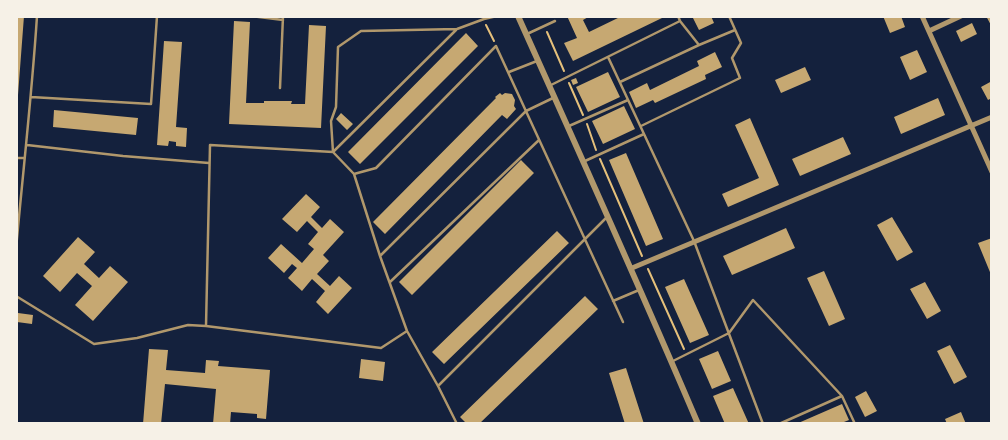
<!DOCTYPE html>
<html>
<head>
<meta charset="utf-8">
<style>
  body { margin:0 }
  #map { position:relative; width:1008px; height:440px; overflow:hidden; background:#14213d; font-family:Spectral,serif }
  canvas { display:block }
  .frame { position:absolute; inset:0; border:18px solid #f6f1e7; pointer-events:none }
</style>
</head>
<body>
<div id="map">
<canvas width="1008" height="440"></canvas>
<div class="frame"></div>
</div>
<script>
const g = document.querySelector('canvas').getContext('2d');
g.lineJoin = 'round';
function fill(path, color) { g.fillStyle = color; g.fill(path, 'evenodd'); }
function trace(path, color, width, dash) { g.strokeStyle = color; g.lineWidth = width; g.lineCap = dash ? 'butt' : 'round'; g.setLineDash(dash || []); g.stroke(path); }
fill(new Path2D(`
  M16,16H24L18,95H16Z
  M567,16H590L583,20L589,32L622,16H661L662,18L573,61L564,43L577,38Z
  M692,16H711L714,23L699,30Z
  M883,16H901L905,27L890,33Z
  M986,16H992V27Z
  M234,21L250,22L246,103H264V101H292L291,104H305L309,25L326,26L321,128L229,124Z
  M972,23L977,34L961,42L956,31Z
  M466,33L478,46L360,164L348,152Z
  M164,41L182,42L176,127L187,128L186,147L176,146V142L169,141L168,146L157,145Z
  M917,50L927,72L910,80L900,57Z
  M715,52L722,67L705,75L706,79L655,103L653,100L636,108L629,92L647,83L650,90L699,66L697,61Z
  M805,67L811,80L781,93L775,80Z
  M608,72L620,97L588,112L576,87Z
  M576,78L578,83L573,85L571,80Z
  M992,81V98L988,100L981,87Z
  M500,93L502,95L505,93L512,94L515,100L514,106L516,109L507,119L502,115L385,234L373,222L496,98L495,97Z
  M938,98L945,115L901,134L894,117Z
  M624,106L635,129L603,144L592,121Z
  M54,110L138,118L136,135L53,127Z
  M341,113L353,124L347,130L336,119Z
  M750,118L779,185L728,207L722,194L759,178L735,125Z
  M843,137L851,154L800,176L792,159Z
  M626,153L663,239L646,246L609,160Z
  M521,160L534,173L412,295L399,282Z
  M306,194L320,207L311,217L322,228L330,219L344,232L323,255L329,261L317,274L330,286L339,276L352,288L328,314L316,302L325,291L312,279L302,291L288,278L297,268L292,264L284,273L268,258L281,244L302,263L314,249L308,244L318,232L307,221L297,232L282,219Z
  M892,217L913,252L897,261L877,225Z
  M786,228L795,248L732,275L723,256Z
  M557,231L569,243L444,364L432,352Z
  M78,237L95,252L84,264L99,278L110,266L128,282L93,321L75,305L92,286L77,273L60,292L43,276Z
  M992,238V277L978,243Z
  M824,271L845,319L829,326L807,278Z
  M684,279L709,335L690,343L665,287Z
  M925,282L941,311L927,319L910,289Z
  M585,296L598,309L479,424H467L460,417Z
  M18,313L33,315L32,324L17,322Z
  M950,345L967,377L954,384L937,351Z
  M149,349L168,350L166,370L205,373L206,360L219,361L218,366L270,370L266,419L257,418V414L231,412L230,424H213L216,389L165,384L161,424H143Z
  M718,351L731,381L712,389L699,359Z
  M361,359L385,362L383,381L359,378Z
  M626,368L644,424H625L609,373Z
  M733,388L749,424H725L713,396Z
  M866,391L877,411L865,417L855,397Z
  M842,404L849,420L839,424H796Z
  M961,412L966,424H947L945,419Z`), '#c6a872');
trace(new Path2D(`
  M486,25L494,41
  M547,32L564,71
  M569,83L583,115
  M587,124L596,150
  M600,159L642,256
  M648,269L684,349`), '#e5c07b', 2);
trace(new Path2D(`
  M251,16L283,20
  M678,16L680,21L699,45L735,30
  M527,34L555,21
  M509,72L537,61
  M620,82L699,45
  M549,86L680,21
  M280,88L283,16
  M31,97L151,104L157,16
  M569,126L628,100
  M641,126L740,78L732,58L741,43L729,16
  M644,134L694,241L763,424
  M27,145L123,156L209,163
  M333,152L331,121L336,107L338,47L361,31L457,29L484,19L497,16
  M333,152L456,30
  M16,158H24
  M585,161L644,134L608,57
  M354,174L376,168L496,46L623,322
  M16,249C23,171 32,94 37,16
  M380,256L526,111L553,98
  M390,282L539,140
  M16,296L94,344L137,338L188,325L206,326L381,348L407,331
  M613,301L639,290
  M206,326L210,145L333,152L354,174L380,256L407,331L438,386L457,424
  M673,361L729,333L753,300L842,396L855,424
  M438,386L607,217
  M779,424L842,396`), '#b1986c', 2.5);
trace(new Path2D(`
  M922,16L992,172
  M929,31L961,16
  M632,268L992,117`), '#b1986c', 5);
trace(new Path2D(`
  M518,16C579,152 640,287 698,424`), '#b1986c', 6);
</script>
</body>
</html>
